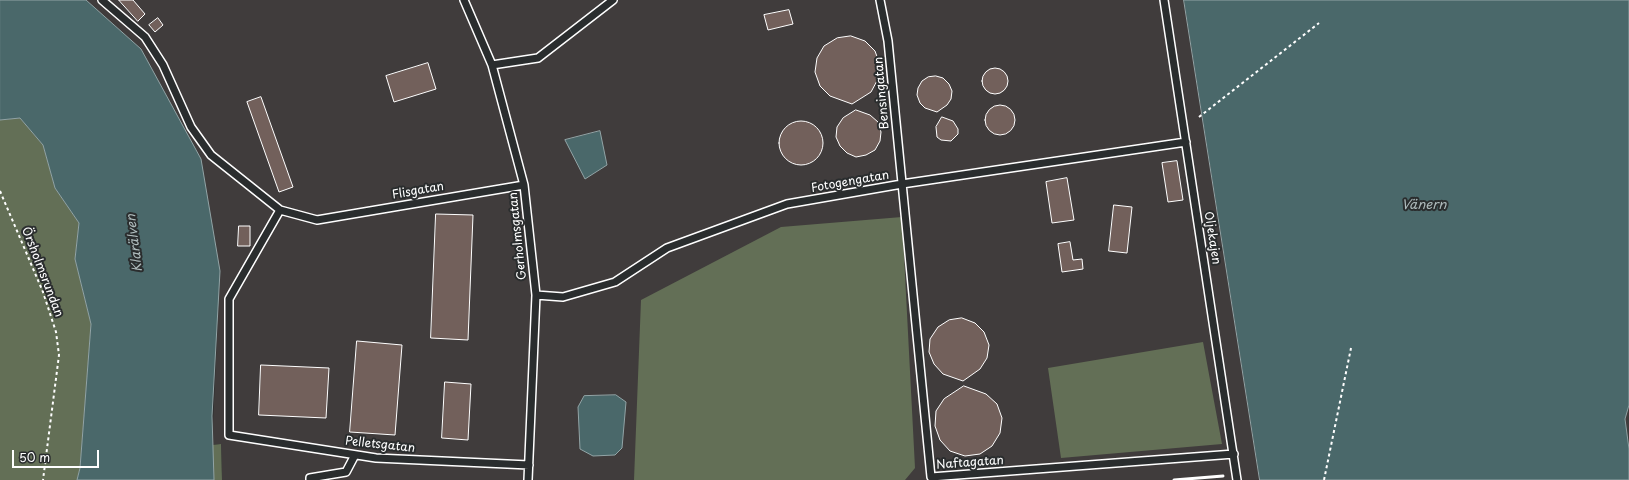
<!DOCTYPE html>
<html>
<head>
<meta charset="utf-8">
<style>
  body { margin:0 }
  #map { position:relative; width:1629px; height:480px; overflow:hidden; background:#2a2d2e; font-family:"Playpen Sans",sans-serif }
  canvas { display:block }
  .scale { position:absolute; left:12px; top:450px; width:87px; height:18px; box-sizing:border-box; border:2px solid #fff; border-top:0; padding-left:5px; font-size:12px; line-height:14px; white-space:nowrap; color:#fff; -webkit-text-stroke:3px #2a2d2e; paint-order:stroke }
</style>
</head>
<body>
<div id="map">
<canvas width="1629" height="480"></canvas>
<div class="scale">50 m</div>
</div>
<script>
const g = document.querySelector('canvas').getContext('2d');
g.lineJoin = 'round';
function fill(path, color) { g.fillStyle = color; g.fill(path, 'evenodd'); }
function trace(path, color, width, dash) { g.strokeStyle = color; g.lineWidth = width; g.lineCap = dash ? 'butt' : 'round'; g.setLineDash(dash || []); g.stroke(path); }
function drawText(font, color, halo, rows, align = 'center') {
  g.font = font + ' "Playpen Sans",sans-serif'; g.lineWidth = 4; g.setLineDash([]); g.textBaseline = 'middle'; g.strokeStyle = halo; g.fillStyle = color; for (const [text, x, y, turn = 0] of rows) {
    g.save(); g.translate(x, y); g.rotate((+turn || 0) * Math.PI / 180); g.textAlign = isNaN(turn) ? turn : align; if (halo) g.strokeText(text, 0, 0); g.fillText(text, 0, 0); g.restore();
  }
}
fill(new Path2D(`
  M86,0H1184L1260,480H222L221,444L212,445L220,271L141,49Z
  M1629,405V449L1625,419Z`), '#403c3c');
fill(new Path2D(`
  M20,118L43,145L55,188L79,223L75,259L91,324L80,468L77,480H0V120Z
  M902,217L915,468L905,480H634L641,300L781,227Z
  M1203,342L1222,444L1061,458L1048,368Z
  M221,444L222,480H214L212,445Z`), '#636f56');
const water = new Path2D(`
  M0,0H86L141,49L201,159L220,271L212,416L214,480H77L80,468L91,324L75,259L79,223L55,188L43,145L20,118L0,120Z
  M1184,0H1629V405L1625,419L1629,449V480H1260Z
  M600,131L607,165L585,179L565,140Z
  M616,395L626,402L622,448L615,455L593,456L580,449L578,407L584,396Z`);
fill(water, '#4a686a');
trace(water, '#92a4a6', 1);
const building = new Path2D(`
  M119,0H133L145,14L138,21Z
  M789,10L793,24L768,30L764,15Z
  M158,18L163,25L155,32L149,25Z
  M851,36L865,41L875,51L880,65L878,79L871,92L852,104L830,96L820,86L815,72L817,58L824,46L837,38Z
  M428,63L436,89L394,102L386,76Z
  M982 81a13 13 0 1 1 26 0a13 13 0 1 1-26 0Z
  M936,76L943,78L949,84L952,91L951,99L947,105L937,112L925,108L920,103L917,95L918,88L922,81L928,77Z
  M261,97L293,187L279,192L247,102Z
  M985 120a15 15 0 1 1 30 0a15 15 0 1 1-30 0Z
  M856,110L870,115L878,122L881,132L880,141L875,150L866,155L856,157L847,153L840,146L836,137L837,127L843,118Z
  M942,117L953,121L958,129V134L951,141L941,140L937,137L936,127Z
  M779 143a22 22 0 1 1 44 0a22 22 0 1 1-44 0Z
  M1177,161L1183,200L1168,202L1162,163Z
  M1067,178L1074,220L1052,223L1046,182Z
  M1114,205L1132,207L1127,253L1109,251Z
  M436,214L473,215L468,340L431,338Z
  M239,226H250V246H238Z
  M1070,242L1073,260L1082,259L1083,269L1062,272L1058,244Z
  M962,318L975,323L984,332L989,345L987,358L980,369L963,381L943,374L934,364L929,352L930,339L938,327L949,320Z
  M357,341L402,345L395,435L350,432Z
  M261,365L329,368L326,418L259,415Z
  M445,382L471,384L468,440L442,438Z
  M964,386L986,394L997,404L1002,418L1000,433L992,446L980,454L965,456L950,451L940,440L935,426L936,411L944,399Z`);
fill(building, '#72605b');
trace(building, '#fff', 1);
const lane = new Path2D(`
  M102,0L145,37L163,65L191,127L211,155L280,210L317,220L524,185
  M464,0L492,65L524,185L536,295L528,480
  M880,0L888,41L931,477L1234,454
  M1164,0L1237,480
  M492,65L538,58L613,0
  M280,210L229,299V435L376,458L529,465
  M536,295L563,297L615,282L667,248L787,204L902,184L1186,142
  M310,480V478L346,472L355,455`);
trace(lane, '#fff', 10);
trace(new Path2D(`
  M1199,117L1319,23
  M0,191L43,292L56,332L59,355L43,480
  M1324,480L1351,348`), '#fff', 2, [3, 3]);
trace(lane, '#2a2d2e', 7);
trace(new Path2D(`
  M1174,480L1223,476`), '#fff', 3);
drawText('12px', '#fff', '#2a2d2e', [
  ["Bensingatan",882,93,-95],
  ["Fotogengatan",850,182,-10],
  ["Flisgatan",418,191,-10],
  ["Gerholmsgatan",518,236,-96],
  ["Oljekajen",1212,238,81],
  ["Örsholmsrundan",42,272,69],
  ["Pelletsgatan",380,445,6],
  ["Naftagatan",970,463,-4]
]);
drawText('italic 13px', '#aebbbc', '#2a2d2e', [
  ["Vänern",1424,205],
  ["Klarälven",135,243,-97]
]);
</script>
</body>
</html>
